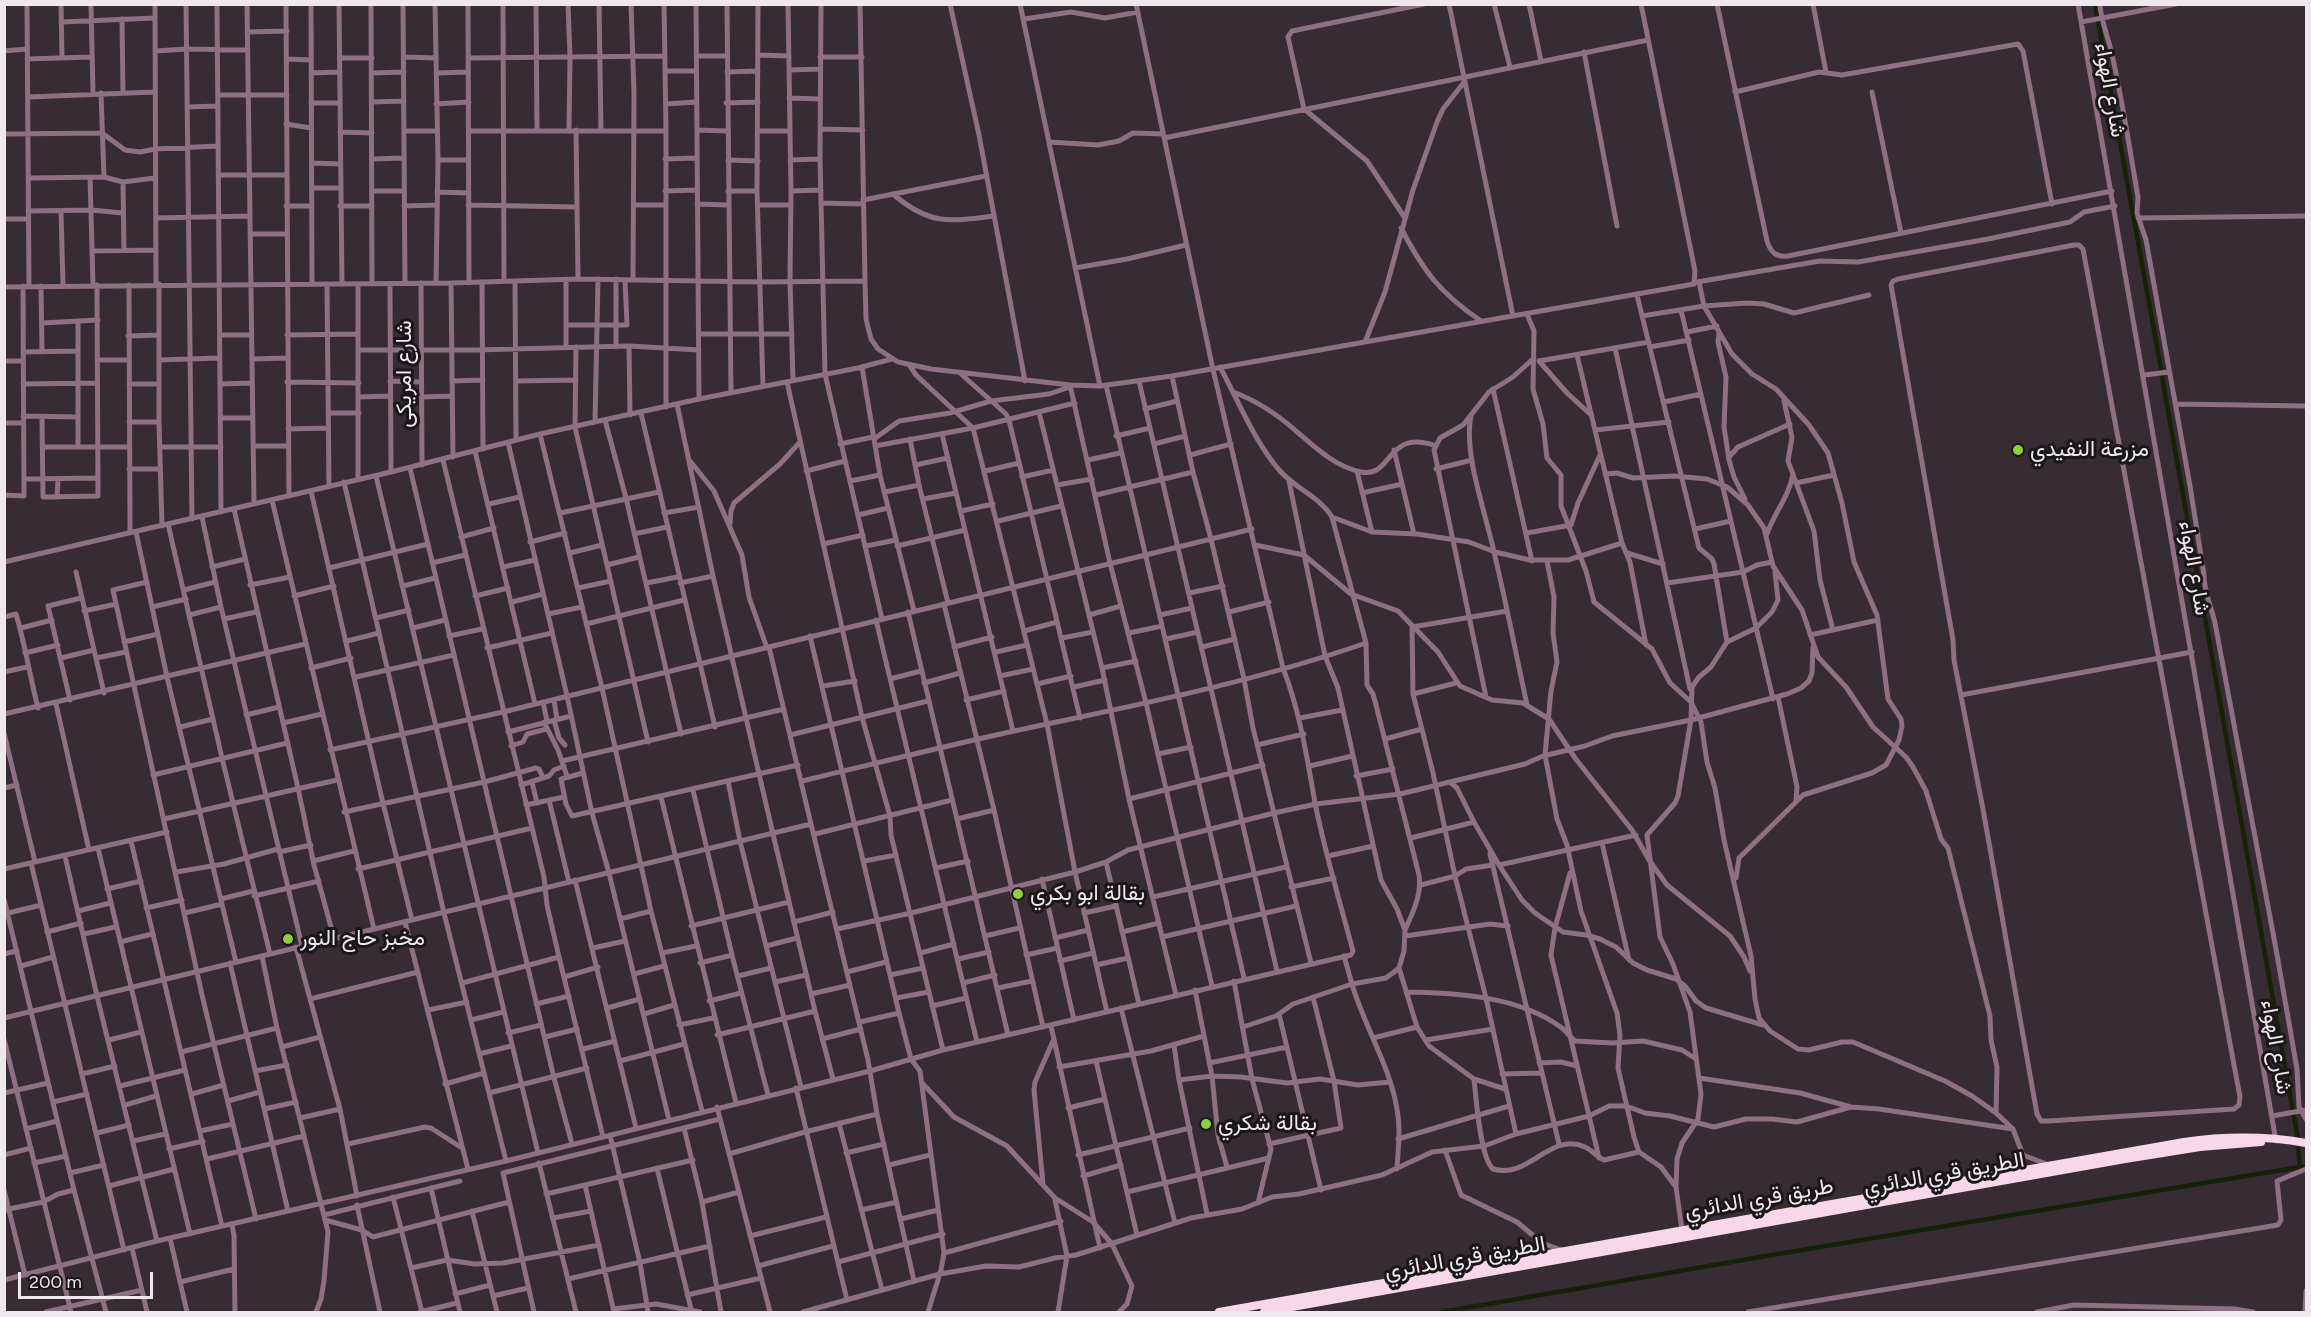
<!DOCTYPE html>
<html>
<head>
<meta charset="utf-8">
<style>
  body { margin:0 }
  #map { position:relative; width:2311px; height:1317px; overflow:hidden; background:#372c33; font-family:Figtree,sans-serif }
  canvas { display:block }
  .frame { position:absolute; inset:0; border:6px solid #eee7eb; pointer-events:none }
  .scale { position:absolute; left:18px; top:1272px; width:135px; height:27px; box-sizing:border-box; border:3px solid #eee7eb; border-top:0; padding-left:8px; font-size:18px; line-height:21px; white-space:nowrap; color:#eee7eb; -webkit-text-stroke:4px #1b1619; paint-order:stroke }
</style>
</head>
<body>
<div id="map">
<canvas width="2311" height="1317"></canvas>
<div class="frame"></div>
<div class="scale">200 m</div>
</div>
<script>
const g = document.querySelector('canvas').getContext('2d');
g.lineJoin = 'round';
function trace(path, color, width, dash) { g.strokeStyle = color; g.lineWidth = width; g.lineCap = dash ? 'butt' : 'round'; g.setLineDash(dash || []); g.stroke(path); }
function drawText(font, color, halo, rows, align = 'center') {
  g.font = font + ' Figtree,Vazirmatn,sans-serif'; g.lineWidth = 6; g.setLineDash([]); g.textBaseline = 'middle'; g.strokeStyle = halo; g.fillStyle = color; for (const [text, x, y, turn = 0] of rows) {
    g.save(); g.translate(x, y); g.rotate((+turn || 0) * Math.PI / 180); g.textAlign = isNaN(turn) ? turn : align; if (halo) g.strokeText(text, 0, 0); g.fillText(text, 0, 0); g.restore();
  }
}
trace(new Path2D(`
  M2095,4L2161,369
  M2162,377L2298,1139
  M2298,1148L2300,1168
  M1442,1312L1772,1255L2306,1166`), '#152208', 4.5);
trace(new Path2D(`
  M27,4L29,286
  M61,4L62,58
  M91,4L93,93
  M155,4L156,285
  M186,4L192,519
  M217,4L221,512
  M247,4L254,504
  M286,4L289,496
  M311,4L312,284
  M339,4L342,284
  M371,4L372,284
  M403,4L405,283
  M435,4L438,160L436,283
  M468,4L469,283
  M503,4L504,281
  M536,4L537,130
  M568,4L570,57L569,130
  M599,4L601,131
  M631,4L634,94L633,280
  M664,4L666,131V407
  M696,4L699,399
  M727,4L731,392
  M758,4L757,191L763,386
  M788,4L791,191L790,281L793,380
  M821,4L820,159L825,374L882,619
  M860,4L865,281L866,319L871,339L878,349L898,362L931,369L1070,385L1100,386L1172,376L1694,284L1695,271L1641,4
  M950,4L979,135L1025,381
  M1020,4L1100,386
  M1449,4L1513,316
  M1494,4L1510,67
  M1529,4L1541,61
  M1717,4L1767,241C1771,253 1776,257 1788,256L2112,191
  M1813,4L1826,72
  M2078,4L2276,1141
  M2100,4C2100,19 2110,42 2113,59C2123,104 2130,151 2138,197L2137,213L2146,240L2190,486L2204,575C2204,592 2211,606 2215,623L2276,949L2297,1069L2299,1107L2306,1119
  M122,19L123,93
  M1024,19L1071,12L1105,18L1138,12
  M61,22L155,18
  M2081,22L2176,4
  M247,32L287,31
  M4,51L27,49
  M155,51L187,49L247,50
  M1584,52L1617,226
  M758,55L789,56
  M696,56H727
  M404,57L436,58
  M820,57H862
  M340,58H372
  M468,58L665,56
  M27,59L91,57
  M287,59L311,60
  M789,70L820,69
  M665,71H695
  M727,72L758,71
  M311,73L340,72
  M372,73L404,72
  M437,73L468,72
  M1735,92L1819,72L1842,75L2018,44L2023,51L2052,204
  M1872,92L1901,233
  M101,93L104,177
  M219,95H287
  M29,97L155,92
  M789,98L820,99
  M372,102L404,101
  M311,103H340
  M726,103L758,102
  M436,104L469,102
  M666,104L696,102
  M187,107L218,106
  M286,124L311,128
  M821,129L863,130
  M576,130L578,279
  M697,130L727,131
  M404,131H437
  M469,131H666
  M759,131H790
  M340,132L372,133
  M4,134L102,133L125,150L140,152L155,149L218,146
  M1164,138L1648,40
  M1049,142L1098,145L1119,141L1133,133L1163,134
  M372,159L404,158
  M665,159L696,158
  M438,160H468
  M728,160L758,161
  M790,160L820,159
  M312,163L340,164
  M219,175H286
  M90,177L93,285
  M30,178L104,177L123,182L155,178
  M123,182L124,250
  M312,188H340
  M372,191H404
  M665,191L697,190
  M728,191H757
  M791,191L821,190
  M437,192L468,193
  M893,194C929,225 948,222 994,216
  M863,200L986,176
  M821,203L863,204
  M697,204L728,205
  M468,205L576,207
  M634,205H665
  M758,205H791
  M286,206H312
  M340,206H372
  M404,206L437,205
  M28,211L91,210L123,213
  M61,211L63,285
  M156,218L250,216
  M1405,218L1367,161L1304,109L1288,37L1292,31L1424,4
  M2138,218L2306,216
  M4,219H28
  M1401,228C1424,272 1440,293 1481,321
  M250,234H286
  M2074,245H2079L2083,249L2240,1097L2239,1105L2234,1109L2049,1121H2041L2037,1114L1983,809L1954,660L1953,640L1891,285L1893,281L1898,279Z
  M93,251L156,250
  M1075,268L1127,259L1186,245
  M566,280V346
  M515,281L516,440
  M482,282L483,449
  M1697,282L1820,261L1858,262L1988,239L2070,222L2084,212L2115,206
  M1699,282L1704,306L1732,354L1752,374L1776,389L1809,425L1828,453L1842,503L1854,562L1877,615L1888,699L1901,719L1902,726L1899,740L1886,765L1872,773L1803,795L1739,858L1736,878
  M421,283L422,465
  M451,283L453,457
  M159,284V422L162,526
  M327,284L329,486
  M358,284V480
  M390,284L391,472
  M129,285L130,533
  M41,286L42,352
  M4,287L451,283L578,279L760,282L865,281
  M1637,295L1699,548L1712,559L1714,564L1727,642
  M1681,310L1773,699
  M1527,314L1534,331L1533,389L1543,424L1547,458L1561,475V506L1586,571L1594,602L1652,649L1670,683L1691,702L1701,722L1707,762L1715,788L1724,840L1751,956L1755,999L1759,1018L1770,1031L1798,1049L1809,1050L1842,1042H1853L1945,1081L1972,1096L1996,1113L2013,1129L2023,1155L2049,1165
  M1642,316L1704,306L1747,303L1764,304L1794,313L1869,295
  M42,323L98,320
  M566,325H627L625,280
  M1687,332L1717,326
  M1719,333L1718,342L1726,377L1724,427L1729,460L1734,477L1745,499
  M699,334H792
  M220,335H251
  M287,335L358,334
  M128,336L159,335
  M1365,342L1385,292L1413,190L1437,122L1443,109L1465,81
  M629,346L630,415
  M576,347L575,427L648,742
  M616,347V279
  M1650,347L1689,340
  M1615,348L1690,689
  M359,350H475L629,346L699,350
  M23,352L78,351
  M1577,355L1622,543L1630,562L1646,645
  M252,359L287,358
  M97,360H128
  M159,360L220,358
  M4,361H23
  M1539,361L1649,342
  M1539,361L1567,393L1590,414
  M910,366L916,375L973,428L1047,724L1075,872L1107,1012
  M862,367L880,475L914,611
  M1220,367C1239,402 1254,441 1280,471C1295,488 1321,498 1332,517L1366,643L1367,685L1373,694L1376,705L1419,875C1422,895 1413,912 1405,930
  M961,374L1006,414L1009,420L1080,718
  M2144,375L2169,372
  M1172,376L1193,472L1211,539L1244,679L1253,728L1311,963
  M390,381L421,382
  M452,381L483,380
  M516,381L576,380
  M1139,381L1277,971
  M287,382L359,383
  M787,382L862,717L890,816L891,835L943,1050
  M23,384L97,383
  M129,384H159
  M221,384L252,383
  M1070,385L1110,563L1146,703L1212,986
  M1106,385L1244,978
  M1493,389L1532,561
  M1233,392C1255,400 1278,415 1296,431C1316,448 1334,466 1361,472C1394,478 1385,428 1436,446
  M359,397L390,396
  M421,397L452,396
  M1784,401L1792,437L1788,461L1814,531L1820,580L1833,630
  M1664,402L1701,394
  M677,404L713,576L773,834L815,1011L833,1079
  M2176,404L2306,406
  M1145,409L1177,401
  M1039,412L1102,668L1129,799L1176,995
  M328,413H359
  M641,413L715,727
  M23,416L78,417
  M1471,416C1463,453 1486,514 1494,552C1506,602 1516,654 1527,705
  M42,417L43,497L98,496L97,285
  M221,418H252
  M605,420L626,498L681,734
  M129,422H159
  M595,422L598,279
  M4,423H23
  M288,429L328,428
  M1595,430L1669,422
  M540,434L602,688L651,911L702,1111
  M942,434L1013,731
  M1116,436L1150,428
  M874,439L899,421L950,413L991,401L1049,394L1070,387
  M910,439L919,485L948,603
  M508,442L567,696L592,813L609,873L669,1120
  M840,444L873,437
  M1154,444L1185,436
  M253,446H288
  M875,446L973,428L1075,403
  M43,447H129
  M78,447V321
  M160,447H221
  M1394,450L1414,534
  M475,451L535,704
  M1190,455L1231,444
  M1729,457L1738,447L1790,424
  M443,460L544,877L547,905L559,957L603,1137
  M1088,460L1120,453
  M690,461L714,491L742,555L749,597L767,648
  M915,465L948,458
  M410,468L554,1078L572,1144
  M129,469H160
  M1436,469L1472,460
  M806,471L845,461
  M985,471L1019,463
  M1357,471L1372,532
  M1605,474L1617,473L1633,478L1674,476L1707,479L1727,487L1748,505L1764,528L1773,566L1802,610L1818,657L1846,687L1873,727L1906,757L1913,767L1926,791L1941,839L1948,848L1990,1016L1991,1040L1997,1067L1996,1113
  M376,476L538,1153
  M1022,477L1053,470
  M24,479L98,478
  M850,481L880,475
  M1289,481L1325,656L1338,688L1381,880L1397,909L1405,930L1404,951L1399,968L1394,972L1386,978L1352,984C1364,1026 1390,1066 1397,1109C1401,1129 1398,1149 1397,1169
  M344,482L444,913L506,1161
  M1796,483L1834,475
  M1057,485L1092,479
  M311,491L382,799L412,920
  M885,492L919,485
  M1362,493L1402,484
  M4,495L24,496L23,286
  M1096,495L1193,472
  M57,497L58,479
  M923,499L956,493
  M272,500L374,929
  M489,504L520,497
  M234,509L298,788L314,865L334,938
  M961,511L993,504
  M560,513L659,492
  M664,513L699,507
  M858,515L888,508
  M202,517L221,607L302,946
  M1332,517L1372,532L1417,534L1469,542L1495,552L1530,560H1568L1622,543
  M998,521L1061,506
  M168,524L222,758L270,954
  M730,524L731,511L734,503L780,464L800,442
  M1695,529L1731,521
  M136,532L167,677L236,962
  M1527,533L1571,525L1578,503L1600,455
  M634,534L667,527
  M1767,534C1774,513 1789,497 1793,474
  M461,537L494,528
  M530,542L565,533
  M823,544L863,535
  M1255,545L1304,555L1351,594L1398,611L1438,652L1460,686L1492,700L1523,703L1549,719L1575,758L1632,830L1649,860L1667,885L1730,936L1744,957L1750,971
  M866,546L896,540
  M897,546L965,530
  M570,553L602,545
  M1627,553L1663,564
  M1547,561L1554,597L1553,633L1557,662L1551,691L1545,755L1557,819L1567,845L1581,911L1617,1013L1620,1035L1618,1068L1634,1137L1639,1152L1661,1167L1676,1187
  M4,562L391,472L540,434L699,399L858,368L892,359
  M432,563L465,555
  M607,565L639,557
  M212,567L245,559
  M503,567L535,560
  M329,568L428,544
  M76,572L104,693
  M147,582L113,590L202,995L256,1219
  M646,583L678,577
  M680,583L713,576
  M1667,583L1743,572L1757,565L1772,562
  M250,585L290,577
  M403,586L435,578
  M578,588L611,581
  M184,590L215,582
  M1189,593L1223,586
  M294,596L334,586
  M475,596L508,588
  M512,602L543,594
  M944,604L994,810L1043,1027
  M152,607L186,599
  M84,611L116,604
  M1507,611L1412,627L1413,694L1433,773L1455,876L1486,998L1516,1134
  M908,612L1008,1035
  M1229,612L1269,602
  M548,614L582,607
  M189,615L221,607
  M1089,615L1121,606
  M1160,615L1192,608
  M4,617L16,614C25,644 30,677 38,708
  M376,618L409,610
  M224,619L256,612
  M876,620L977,1042
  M586,624L684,600
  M21,628L52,620
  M413,628L445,620
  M1024,631L1057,622
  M1129,633L1162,626
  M1810,635L1878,620
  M449,636L482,629
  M810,636L899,1013L911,1059L920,1071L944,1253L941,1270L928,1312
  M1062,638L1093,632
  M1166,639L1198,632
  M347,641L379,633
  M124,642L158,634
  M769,647L1252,529
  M954,647L992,637
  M1202,647L1235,639
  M487,648L552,633
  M996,652L1027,645
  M25,653L58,645
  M61,658L94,650
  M96,658L126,652
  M311,668L351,658
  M1102,668L1136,661
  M4,672L27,667
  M1000,676L1033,669
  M356,677L454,655
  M890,679L921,671
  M924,683L960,673
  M1037,684L1071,676
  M823,686L855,681
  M1074,687L1105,680
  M1413,694L1456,683
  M1961,695L2192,652
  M1486,697L1434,450L1440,438L1463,425L1489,392L1513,377L1534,358
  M1778,697L1797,787L1796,801
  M70,700L48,606L81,598
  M554,700L557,719
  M966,700L1004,691
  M543,702L547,721
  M56,704L89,850
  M4,714L305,644
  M246,715L279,707
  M1300,718L1342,710
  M554,720L559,738L565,745
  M544,722L558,750L567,776
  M283,723L322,714
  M180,727L213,719
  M508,732L571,716
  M4,733L35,862
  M790,735L928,701
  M1385,739L1422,729
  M1257,745L1304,734
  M511,746L523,742L527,734L547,729
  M330,750L503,712L769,647L811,824
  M1158,754L1191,747
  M562,761L784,709
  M1310,766L1352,756
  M583,773L561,779L566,804L572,816L798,765
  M153,775L287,743
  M1356,776L1393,769
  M728,781L740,841L801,1087
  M802,781C869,765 937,748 1005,733C1126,707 1248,684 1366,643
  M532,782L537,803
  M1450,782L1457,788L1474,822L1499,865L1522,900L1535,913L1563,932L1586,935L1600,939L1616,947L1633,963L1647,970L1676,979L1685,986L1696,1001L1706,1008L1763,1025
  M521,785L549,776L554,770L564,766
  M4,788L17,785
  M693,790L732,955L768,1095
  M661,797L736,1103
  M1129,799L1263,765
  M549,800L569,882
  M526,805L564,797
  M344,812L484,782L536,768L539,769L543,778
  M164,819L337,780
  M957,819L994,810
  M815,834L952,800
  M1411,838L1474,822
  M131,841L222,1226
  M1602,843L1629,960
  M98,848L190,1234
  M279,852L311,845
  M1490,854L1559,1144
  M65,856L97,996L157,1241
  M1328,856L1373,846
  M313,861L354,851
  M864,861L896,855
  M1106,862L1139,1004
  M31,863L124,1250
  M1499,865L1636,835
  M936,868L968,861
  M4,869L167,832
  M358,869L532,828
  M176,872L224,864L278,849
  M1570,873L1555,928L1551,955L1599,1158
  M1042,879L1074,1020
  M575,880L636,1128
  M1421,885L1455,876L1466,869L1493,865
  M1291,887L1334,878
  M107,889L141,881
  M254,896L319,881
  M1153,897L1286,867
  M4,899L74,1190L106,1312
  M221,899L253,891
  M146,908L182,900
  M78,911L110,903
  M8,913L41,905
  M185,913L222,904
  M1084,913L1116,906
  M620,919L651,911
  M405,922L468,1169
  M794,922L833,912
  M691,926L789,902
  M837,929L911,913L1075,872L1106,862L1128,850L1274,813L1316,804L1400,794L1525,764L1543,756L1585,746L1612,736L1691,720L1787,694L1801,688L1809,681L1812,673L1813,647
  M47,932L81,923
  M1122,932L1159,923
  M84,934L115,927
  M985,936L1019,928
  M1405,936L1490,924L1508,926
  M1162,937L1296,906
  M1055,938L1088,930
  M120,942L152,934
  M766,946L797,938
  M296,947L340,1109L357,1196
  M593,948L625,941
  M662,953L696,946
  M920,953L954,944
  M4,954L17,951
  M1026,955L1057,948
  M262,956L277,1028L328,1232L324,1281L321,1299L316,1312
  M958,959L989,952
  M1060,961L1093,953
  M230,963L288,1211
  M700,963L732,955
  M1096,965L1128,958
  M21,966L53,957
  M1399,968L1417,1027L1429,1046L1474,1079L1505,1089
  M847,972L886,962
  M634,974L664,966
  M890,975L923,968
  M738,976L771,968
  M564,977L598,967
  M1234,981L1252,1079L1271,1149L1258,1203
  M775,982L806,975
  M462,983L559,957
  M963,983L995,975
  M998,988L1032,981
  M1195,990L1212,1076L1218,1135L1227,1167
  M1407,992C1458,993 1519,996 1562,1028C1567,1032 1570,1037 1575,1041L1612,1043L1643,1041L1682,1050L1696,1059
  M811,994L850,985
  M896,998L929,992
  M310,999L418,972
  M709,1001L741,993
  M536,1004L569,996
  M932,1006L966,998
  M607,1008L640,999
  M1121,1008L1175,1223
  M428,1010L467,1002
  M644,1014L674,1005
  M1279,1014L1321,1190
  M4,1018L811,824L868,1060L877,1114L914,1281
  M471,1020L503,1012
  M860,1022L899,1013
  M679,1025L713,1018
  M1051,1026L1100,1248
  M1243,1027L1276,1016L1293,1004L1352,984L1344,956
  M508,1033L541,1025
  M717,1035L815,1011
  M545,1037L577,1029
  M1373,1038L1417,1027
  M4,1039L71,1312
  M822,1039L861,1029
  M109,1040L141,1032
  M1426,1040L1493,1029
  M1174,1045L1179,1080L1207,1214
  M282,1047L320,1037
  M583,1049L615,1041
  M181,1052L277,1028
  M479,1054L511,1046
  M620,1061L684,1044
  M1096,1061L1137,1235
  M1209,1063L1287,1047
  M1539,1063L1561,1062L1577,1066
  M1059,1067L1151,1051L1204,1036
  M255,1071L287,1065
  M82,1074L115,1066
  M1502,1074L1541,1073
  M1699,1078L1800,1093L1851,1107L1879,1109L2013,1129
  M1474,1079C1476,1097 1480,1158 1493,1169C1529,1180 1550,1131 1585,1147C1592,1150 1597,1157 1604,1160L1639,1152
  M1179,1080L1212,1076L1241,1077L1287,1083L1320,1079L1358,1085L1390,1082
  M922,1083L954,1117L1007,1146L1055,1198L1093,1222L1112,1244L1132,1286L1127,1304L1119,1312
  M445,1084L484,1073
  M120,1086L185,1070
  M796,1088L847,1300
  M4,1093L48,1083
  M489,1093L587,1068
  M192,1094L224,1085
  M228,1101L260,1092
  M53,1102L87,1094
  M125,1105L156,1096
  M717,1107L770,1312
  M1068,1108L1105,1099
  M264,1109L296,1102
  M2272,1116L2306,1110
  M300,1118L340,1109
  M839,1123L882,1290
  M684,1128L702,1202L721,1312
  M26,1129L57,1121
  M200,1131L233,1124
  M97,1133L129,1125
  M610,1135L640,1263L648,1312
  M1398,1139L1509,1106
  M133,1141L165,1134
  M348,1144L425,1127L431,1128L462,1148
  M1269,1144L1341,1128L1334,1081L1313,997
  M169,1149L203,1141
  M1445,1150L1461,1195L1517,1222L1542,1243L1564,1251
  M846,1153L884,1144
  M729,1154L805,1132L877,1114
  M4,1155L31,1148
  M1078,1155L1190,1128
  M207,1159L304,1136
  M34,1163L66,1156
  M539,1163L576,1312
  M889,1165L930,1155
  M657,1168L691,1309
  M70,1173L104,1165
  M1083,1176L1121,1165
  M1043,1184L1034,1090L1035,1082L1053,1041
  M585,1185L614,1312
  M109,1186L174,1169
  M431,1188L460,1312
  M4,1190L25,1275
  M1127,1192L1269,1158
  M546,1194L693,1160
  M393,1197L422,1312
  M1055,1200L1067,1256L1058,1312
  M702,1202L739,1192
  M357,1205L380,1312
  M4,1210L43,1202L58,1194L74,1190
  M861,1210L897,1202
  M472,1211L497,1312
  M324,1215L460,1181
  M553,1218L591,1211
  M901,1219L938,1210
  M325,1220L362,1230L373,1237L509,1202
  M232,1224L234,1236L235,1312
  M1682,1230L1676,1187L1677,1159L1682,1143L1698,1119L1701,1094L1690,1012L1673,964L1660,937L1647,835L1675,803L1678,796L1691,720L1692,687L1699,677L1711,667L1727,642L1756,628L1772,612L1778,600L1775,572
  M750,1236L826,1217
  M170,1238L187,1312
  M132,1248L147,1312
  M944,1253L1061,1221
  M838,1262L943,1234
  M758,1266L833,1246
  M411,1268L447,1260L475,1264L503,1263L599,1245
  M568,1279L710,1246
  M4,1280L157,1241L506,1161L870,1071L943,1050L1351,955L1353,951C1340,902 1325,853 1315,803C1307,757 1300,712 1283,668L1212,365L1136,4
  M180,1282L234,1269
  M455,1294L490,1285
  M687,1295L761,1278
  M493,1296L528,1288
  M613,1309L656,1304L700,1312
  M46,1312L142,1290
  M420,1312L457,1303
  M534,1312L503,1173L720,1119
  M803,1312L940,1274L986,1266L1019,1267L1055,1258L1076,1255L1191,1218L1242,1209L1272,1197L1299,1194L1382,1175L1432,1152L1484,1146L1516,1134L1589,1116L1609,1106H1626L1645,1113L1670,1116L1714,1127L1746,1119H1772L1797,1122L1851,1107
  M1748,1312L2278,1225L2281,1220L2277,1181L2306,1169
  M2037,1312L2074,1305L2235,1309L2253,1312
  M2305,1312L2306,1291`), '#8f6f83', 5);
trace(new Path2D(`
  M1219,1312L2184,1142C2225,1136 2266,1136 2306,1143
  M1264,1312L2125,1159L2200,1147L2261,1142`), '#f8d7ea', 8);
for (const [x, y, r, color] of [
  [2018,450,6,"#8ece43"],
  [1018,894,6,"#8ece43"],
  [288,939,6,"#8ece43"],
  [1206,1124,6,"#8ece43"]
]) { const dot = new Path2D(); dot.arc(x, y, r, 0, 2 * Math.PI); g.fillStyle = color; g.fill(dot); trace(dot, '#1b1619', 2); }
drawText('22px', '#eee7eb', '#1b1619', [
  ["شارع الهواء",2110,90,80],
  ["شارع امريكى",405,374,-90],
  ["شارع الهواء",2194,568,80],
  ["شارع الهواء",2276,1047,80],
  ["الطريق قري الدائري",1944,1174,-10],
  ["طريق قري الدائري",1759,1199,-10],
  ["الطريق قري الدائري",1465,1258,-10]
]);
drawText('22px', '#eee7eb', '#1b1619', [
  ["مزرعة النفيدي",2030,450],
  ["بقالة ابو بكري",1030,894],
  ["مخبز حاج النور",300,939],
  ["بقالة شكري",1218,1124]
], 'left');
</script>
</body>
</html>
